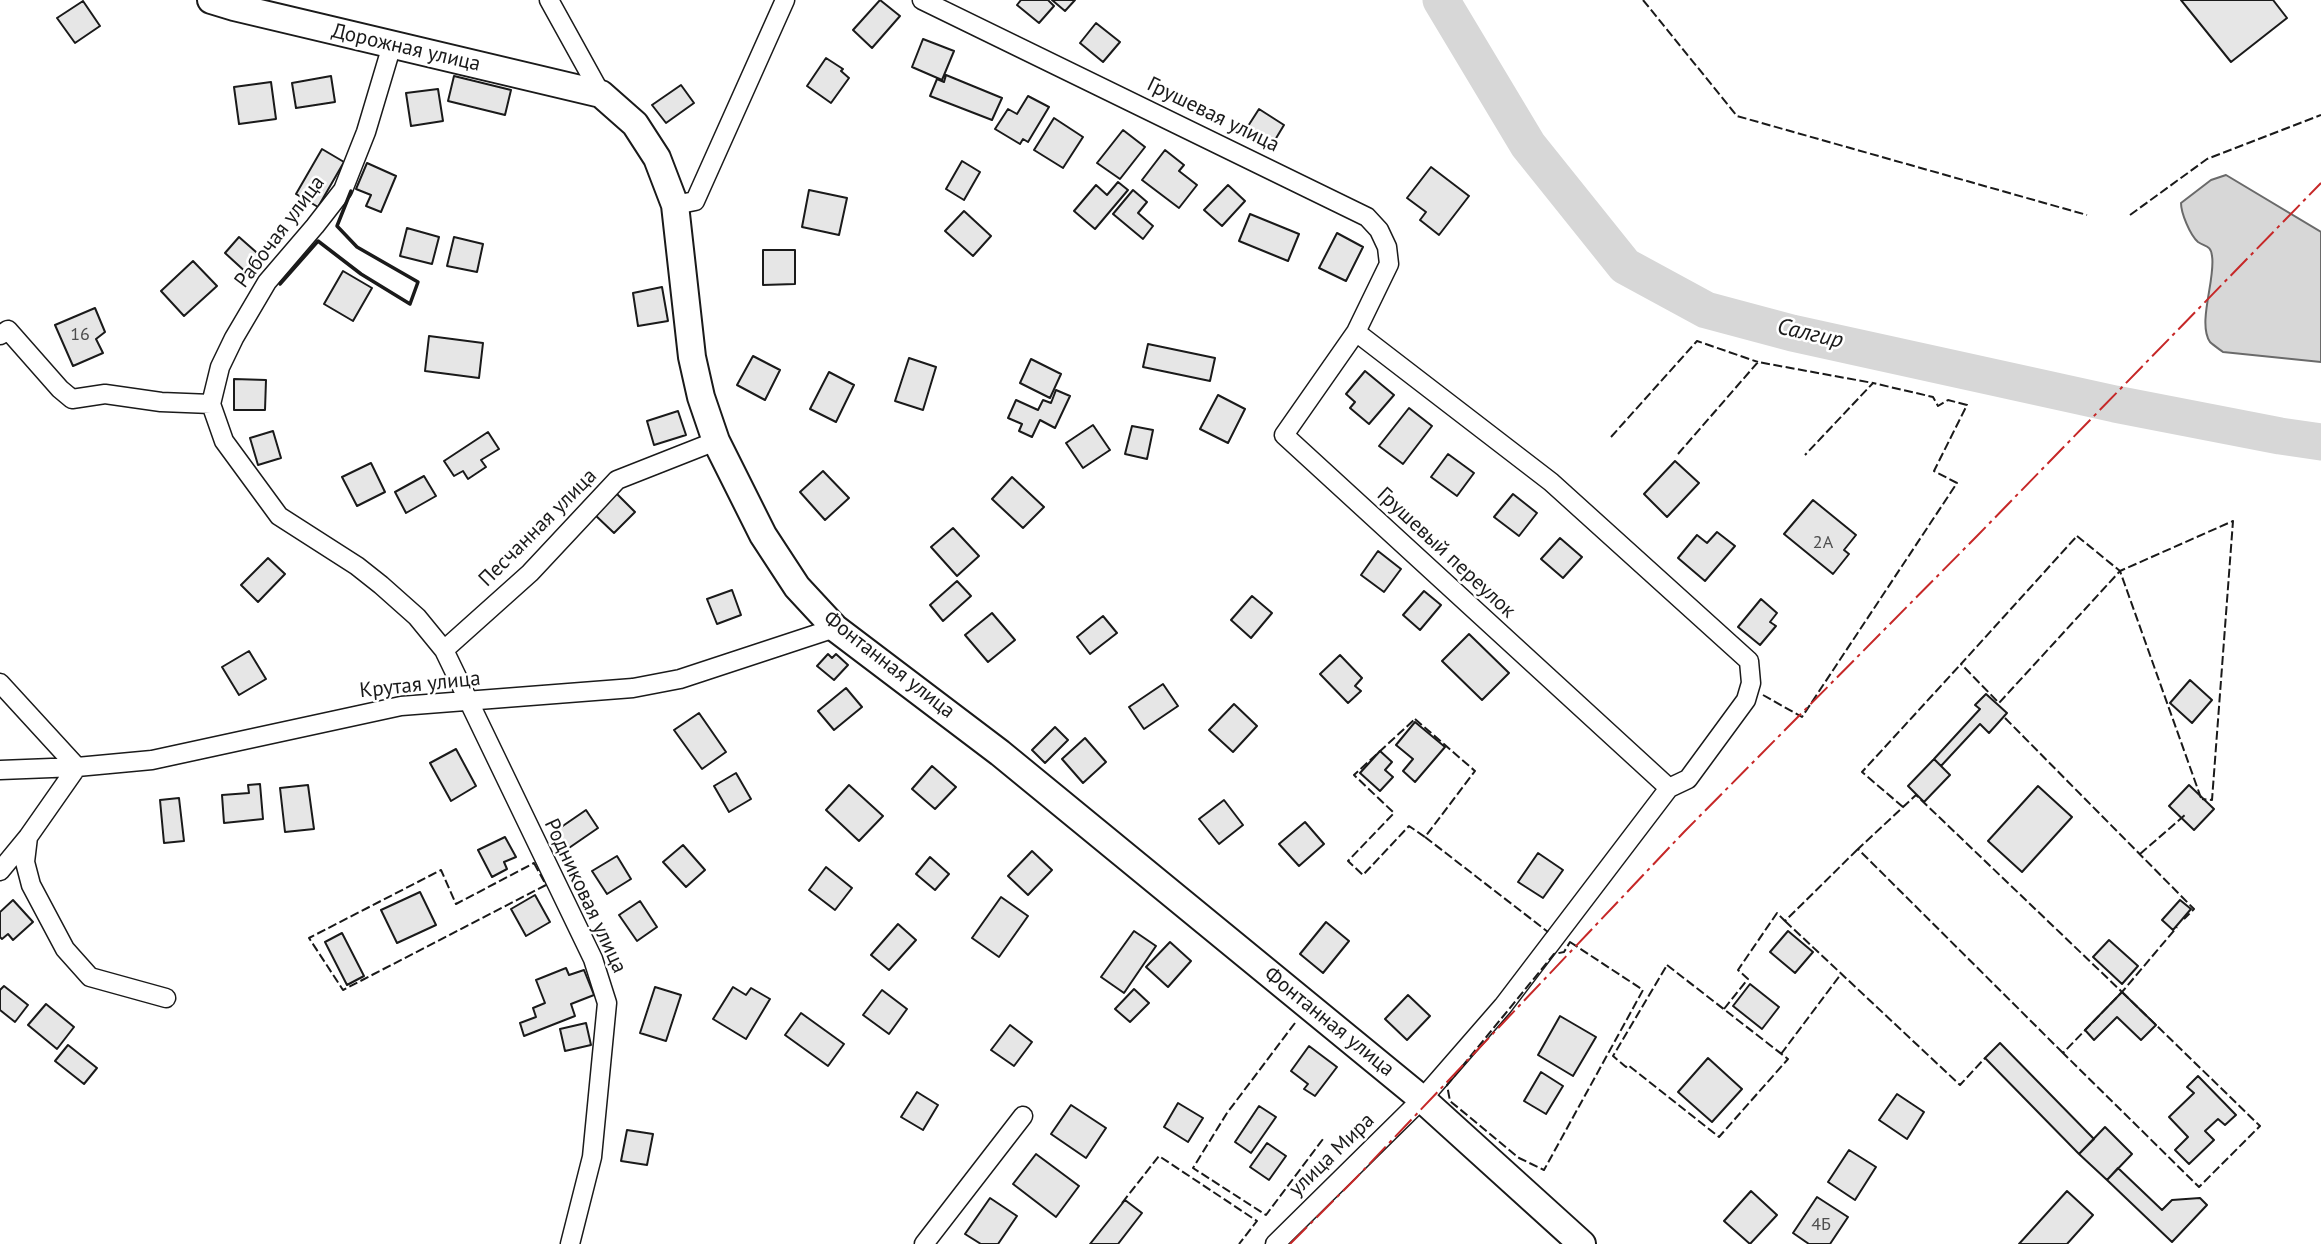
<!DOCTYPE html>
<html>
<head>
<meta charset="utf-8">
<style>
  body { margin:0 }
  canvas { display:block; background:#fff }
</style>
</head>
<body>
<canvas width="2321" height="1244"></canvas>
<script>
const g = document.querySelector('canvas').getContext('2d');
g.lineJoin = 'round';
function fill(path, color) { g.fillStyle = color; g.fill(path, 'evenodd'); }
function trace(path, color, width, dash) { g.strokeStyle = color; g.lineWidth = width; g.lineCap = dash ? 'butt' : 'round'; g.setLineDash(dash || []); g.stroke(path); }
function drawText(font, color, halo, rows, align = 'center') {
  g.font = font + ' "PT Sans",sans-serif'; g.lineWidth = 5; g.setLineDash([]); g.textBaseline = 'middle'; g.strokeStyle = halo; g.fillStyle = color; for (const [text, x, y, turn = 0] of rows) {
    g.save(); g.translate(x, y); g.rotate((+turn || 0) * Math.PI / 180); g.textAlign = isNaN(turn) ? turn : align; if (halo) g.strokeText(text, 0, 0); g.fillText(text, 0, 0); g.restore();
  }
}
const water = new Path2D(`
  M2226,175L2321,232V362L2223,352C2219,349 2213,345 2210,342C2197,323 2216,278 2212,256C2211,245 2205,247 2198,242C2190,235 2181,213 2181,203L2211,180Z`);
fill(water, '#d7d7d7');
trace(water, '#6a6a6a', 2);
trace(new Path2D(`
  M1441,0L1528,145L1625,266L1706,310L1792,333L2115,404L2280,436L2321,442`), '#d7d7d7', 37);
const building = new Path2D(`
  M880,0L900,16L872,48L853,30Z
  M1021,0H1048L1054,6L1039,23L1017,5Z
  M1052,0H1075L1065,11Z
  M2181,0H2273L2287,18L2231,62Z
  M83,1L100,26L75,43L57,18Z
  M1096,23L1120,42L1103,62L1080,43Z
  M923,39L954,51L942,80L912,67Z
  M826,58L843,69L841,71L849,78L831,103L807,86Z
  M946,75L1002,98L992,120L930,96L937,79L944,82Z
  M331,76L335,102L296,108L292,83Z
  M454,76L511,90L505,115L448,101Z
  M271,82L276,119L239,124L234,87Z
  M681,85L694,103L666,123L652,105Z
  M438,89L443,121L411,126L406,93Z
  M1028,96L1049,107L1028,142L1023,139L1020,144L995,129L1008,109L1017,114Z
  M1259,109L1284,125L1269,150L1243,134Z
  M1054,118L1083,137L1063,168L1034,150Z
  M1123,130L1145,147L1120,179L1097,163Z
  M322,149L344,162L318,207L296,194Z
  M1165,150L1184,165L1179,171L1197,185L1179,208L1142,180Z
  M962,161L980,172L964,200L946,189Z
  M367,163L396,176L381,212L366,206L371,195L356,189Z
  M1431,167L1469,196L1439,235L1420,220L1426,212L1407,198Z
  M1118,182L1128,190L1095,229L1074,211L1096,185L1107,195Z
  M1228,185L1245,201L1222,226L1204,210Z
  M809,190L847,198L839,235L802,227Z
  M1133,190L1147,202L1138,213L1153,226L1143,239L1113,214Z
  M964,211L991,236L973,256L945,231Z
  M1250,214L1299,234L1288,261L1239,241Z
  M407,228L439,237L432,264L400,256Z
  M1337,233L1363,247L1346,281L1319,268Z
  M239,237L264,259L249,275L225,253Z
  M454,237L483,244L477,272L447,266Z
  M763,250H795V284L763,285Z
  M193,261L217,286L184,316L161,291Z
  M343,271L372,288L353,321L324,304Z
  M662,287L668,321L638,326L633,293Z
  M95,308L105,332L96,339L103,353L73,366L55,325Z
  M429,336L483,343L479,378L425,371Z
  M1148,344L1215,358L1210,381L1143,367Z
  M753,356L780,370L765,400L737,385Z
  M909,358L936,367L923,410L895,401Z
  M1031,359L1061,374L1050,398L1020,383Z
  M1365,371L1394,395L1369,424L1350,408L1355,402L1346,394Z
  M829,372L854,385L836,422L810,409Z
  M234,379L266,380L265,410H234Z
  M1056,390L1070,396L1055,428L1040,420L1032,437L1019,431L1022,424L1008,418L1016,400L1038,410L1043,400L1051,403Z
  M1218,395L1245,409L1228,443L1200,429Z
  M1409,408L1432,426L1403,464L1379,446Z
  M678,411L686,435L654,445L647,421Z
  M1093,425L1110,450L1083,468L1066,443Z
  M1132,426L1153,430L1147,459L1125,454Z
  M273,431L281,458L258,465L250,438Z
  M488,432L499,449L481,460L486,467L468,479L463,471L454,476L444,461Z
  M1448,454L1474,473L1457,496L1431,477Z
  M1675,461L1699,483L1667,517L1644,494Z
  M371,463L385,492L357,506L342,477Z
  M823,471L849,498L825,520L800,492Z
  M424,476L436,496L406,513L395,492Z
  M1012,477L1044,507L1023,528L992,499Z
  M615,492L635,512L614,533L594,514Z
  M1513,494L1537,513L1519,536L1494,517Z
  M1813,500L1856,535L1844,550L1849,554L1833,574L1784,534Z
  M953,528L979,556L957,576L931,547Z
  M1717,532L1735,546L1705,581L1678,558L1697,535L1707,543Z
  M1560,538L1582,557L1563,578L1541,559Z
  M1378,551L1401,569L1384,592L1361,575Z
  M268,558L285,574L258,602L241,585Z
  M957,581L971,596L943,621L930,605Z
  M732,590L741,615L717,624L707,599Z
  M1424,591L1441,605L1420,630L1403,615Z
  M1252,596L1272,613L1251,638L1231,620Z
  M1761,599L1777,613L1770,622L1776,626L1760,645L1738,627Z
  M992,613L1015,640L988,662L965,635Z
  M1103,616L1117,633L1090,654L1077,637Z
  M1469,634L1509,673L1482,700L1442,661Z
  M249,651L266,679L239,695L222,667Z
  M828,654L832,658L836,654L848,665L834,680L817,666Z
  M1340,655L1362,678L1355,686L1361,691L1348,703L1320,674Z
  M2190,680L2212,700L2192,723L2170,703Z
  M1163,684L1178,706L1144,729L1129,707Z
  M846,688L862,707L834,730L818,711Z
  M1986,694L2007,713L1989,733L1980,724L1941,766L1934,759L1980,709L1975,705Z
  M1234,704L1257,726L1233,752L1209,730Z
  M699,713L726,752L702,769L674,730Z
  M1415,722L1445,747L1415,782L1403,771L1413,759L1396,745Z
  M1055,727L1068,740L1045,763L1032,750Z
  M1085,738L1106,762L1083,783L1062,759Z
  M456,749L476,786L451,801L430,763Z
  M1380,751L1392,762L1385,770L1393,777L1380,791L1360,773Z
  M1934,759L1950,775L1924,802L1908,786Z
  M932,766L956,787L935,809L912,789Z
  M736,773L751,799L729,812L714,786Z
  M260,784L263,819L224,823L222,795L249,793L248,785Z
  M308,785L314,829L285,832L280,788Z
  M849,785L883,816L859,841L826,810Z
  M2189,785L2214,809L2194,830L2169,806Z
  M2038,786L2072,817L2022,872L1988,841Z
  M179,798L184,841L164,843L160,800Z
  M1224,800L1243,825L1219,844L1199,819Z
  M586,810L598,828L566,850L554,832Z
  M1305,822L1324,844L1299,866L1279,844Z
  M505,837L516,857L504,862L507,869L492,877L478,850Z
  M683,845L705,870L686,887L663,862Z
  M1032,851L1052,870L1028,895L1008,876Z
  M1538,853L1563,870L1543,898L1518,882Z
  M617,856L631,879L607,894L592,871Z
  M930,857L949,874L935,890L916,874Z
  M826,867L852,888L835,910L809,890Z
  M420,892L436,925L397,943L381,910Z
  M535,895L550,922L526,936L511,909Z
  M1001,897L1028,916L999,957L972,938Z
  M13,900L33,922L13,940L8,934L2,939L0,937V912Z
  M2180,900L2191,909L2173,930L2162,920Z
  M640,901L657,927L637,941L619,915Z
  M1326,922L1349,941L1323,973L1300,954Z
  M898,924L916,940L889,970L871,955Z
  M1134,931L1156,946L1124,993L1101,977Z
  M1788,931L1813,952L1795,973L1770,952Z
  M342,933L364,976L347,985L325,942Z
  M2109,940L2138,966L2122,984L2093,957Z
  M1170,942L1191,961L1168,987L1146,967Z
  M566,968L569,975L584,970L594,995L571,1004L575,1016L524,1036L520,1023L536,1017L533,1008L545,1003L536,980Z
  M1750,984L1779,1007L1762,1029L1733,1006Z
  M4,986L28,1005L15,1022L0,1010V990Z
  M655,987L681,995L666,1041L640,1033Z
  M733,987L746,995L751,988L770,999L746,1039L713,1019Z
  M1134,989L1149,1003L1130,1022L1115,1009Z
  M882,990L907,1009L889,1034L863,1015Z
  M2122,992L2156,1025L2141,1040L2117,1017L2094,1040L2085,1030Z
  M1408,995L1430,1016L1407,1040L1385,1019Z
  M46,1004L74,1027L57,1049L28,1025Z
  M801,1013L844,1044L828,1066L785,1035Z
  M1560,1016L1596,1037L1573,1076L1538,1055Z
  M586,1023L591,1045L565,1051L560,1029Z
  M1010,1025L1032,1042L1014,1066L991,1050Z
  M2000,1043L2094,1139L2079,1154L1985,1058Z
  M68,1045L97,1068L84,1084L55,1061Z
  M1309,1046L1337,1067L1315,1096L1304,1089L1308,1084L1291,1071Z
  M1708,1058L1742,1089L1712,1122L1678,1092Z
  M1541,1072L1563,1086L1546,1114L1524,1101Z
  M2198,1076L2236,1115L2225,1125L2218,1119L2205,1131L2214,1140L2189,1164L2175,1150L2188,1137L2169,1117L2194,1093L2187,1087Z
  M917,1092L938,1105L923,1130L901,1117Z
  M1897,1094L1924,1112L1907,1139L1879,1120Z
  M1178,1103L1203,1118L1188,1142L1164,1127Z
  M1071,1105L1106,1128L1086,1158L1051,1134Z
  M1259,1106L1276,1117L1251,1153L1235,1142Z
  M2105,1127L2132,1154L2107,1180L2079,1154Z
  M627,1130L653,1134L647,1165L621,1161Z
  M1267,1143L1286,1156L1269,1180L1250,1167Z
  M1849,1150L1876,1167L1855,1200L1828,1182Z
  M1036,1154L1079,1186L1056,1217L1013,1184Z
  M2118,1168L2162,1210L2172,1200L2200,1198L2207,1205L2172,1242L2107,1180Z
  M1751,1191L1777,1215L1750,1244L1724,1221Z
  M2067,1191L2093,1215L2067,1244H2019Z
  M1817,1197L1848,1217L1830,1244H1809L1793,1233Z
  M990,1198L1017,1216L998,1244H981L965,1234Z
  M1125,1200L1142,1213L1118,1244H1090Z`);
fill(building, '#e6e6e6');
trace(building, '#1a1a1a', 2);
const street = new Path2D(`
  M549,0L601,94
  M922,0L1367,217L1379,230L1387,247L1389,264L1356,332L1284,435L1669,788
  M675,205L695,201L785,0
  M0,335L8,330L60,389L72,399L105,394L161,402L211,404L224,441L279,516L357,566L381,585L417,617L444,650L593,959L607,1003L592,1157L570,1244
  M211,404L220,367L234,338L267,282L315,226L343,190L366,132L392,45
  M444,650L530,573L617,480L716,441
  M0,683L77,767L152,760L401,706L633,688L680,679L835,628
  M0,770L77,767
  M28,837L25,862L31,885L65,949L90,977L166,998
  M0,871L28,837L77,767
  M924,1244L1023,1116
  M1275,1244L1422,1099L1503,1006L1669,788L1688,779L1746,700L1751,683L1749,661L1551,482L1356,332`);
const secondary = new Path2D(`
  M211,0L234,7L601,94L635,124L657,158L675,205L692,357L701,397L716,441L763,535L797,587L835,628L1000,753L1422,1099L1582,1244`);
trace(street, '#1a1a1a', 21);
trace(secondary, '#1a1a1a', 30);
trace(street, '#fff', 18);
trace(secondary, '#fff', 26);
trace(new Path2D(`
  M1643,0L1737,116L2087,215
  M2130,215L2207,159L2321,115
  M1611,437L1697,341L1758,362
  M1678,454L1758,362L1873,383
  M2077,536L2120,571L1999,703L1961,664Z
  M1763,695L1802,717L1957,483L1934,471L1967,405L1948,400L1938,406L1933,397L1873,383L1805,455
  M2005,718L2194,909L2184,919
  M1415,719L1475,771L1425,837L1409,826L1363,875L1348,861L1394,813L1354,775Z
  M2201,798L2120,571L2233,521L2212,800L2202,799
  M1903,807L1862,772L1961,664
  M1425,837L1548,932
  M2140,854L2185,815
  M534,863L546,885L343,990L309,938L441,870L456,904Z
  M1785,921L1960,1085L1985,1058
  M1570,942L1643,990L1544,1170L1519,1158L1450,1101L1447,1085L1554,954L1564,952Z
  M1667,965L1788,1059L1719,1137L1628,1065L1626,1067L1613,1056Z
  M2122,992L2260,1126L2199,1187L2063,1053Z
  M1724,1009L1748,979L1738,970L1777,913L1785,921L1858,849
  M1295,1023L1227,1113L1193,1168L1266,1215L1323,1139
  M2063,1053L1858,849L1916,795L2122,992L2177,927
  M1781,1054L1841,974
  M1122,1203L1159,1156L1257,1221L1239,1244`), '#1a1a1a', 2, [9, 3.5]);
trace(new Path2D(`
  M280,284L318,241L361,274L410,304L418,282L357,247L337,226L351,191`), '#1a1a1a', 3.5);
trace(new Path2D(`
  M1290,1244L1356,1178L1684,832L1977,536L2321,183`), '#c62828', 2, [24, 5, 3.5, 5]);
drawText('18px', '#4d4d4d', null, [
  ["16",80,335],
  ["2А",1823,543],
  ["4Б",1821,1225]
]);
drawText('21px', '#1a1a1a', '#fff', [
  ["Дорожная улица",406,48,13],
  ["Грушевая улица",1213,115,26],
  ["Рабочая улица",280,232,-53],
  ["Песчанная улица",538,528,-45],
  ["Грушевый переулок",1446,553,43],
  ["Фонтанная улица",889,665,38],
  ["Крутая улица",420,685,-6],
  ["Родниковая улица",585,896,65],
  ["Фонтанная улица",1329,1022,39],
  ["улица Мира",1332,1155,-44]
]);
drawText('italic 23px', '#1a1a1a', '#fff', [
  ["Салгир",1810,334,13]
]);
</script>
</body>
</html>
